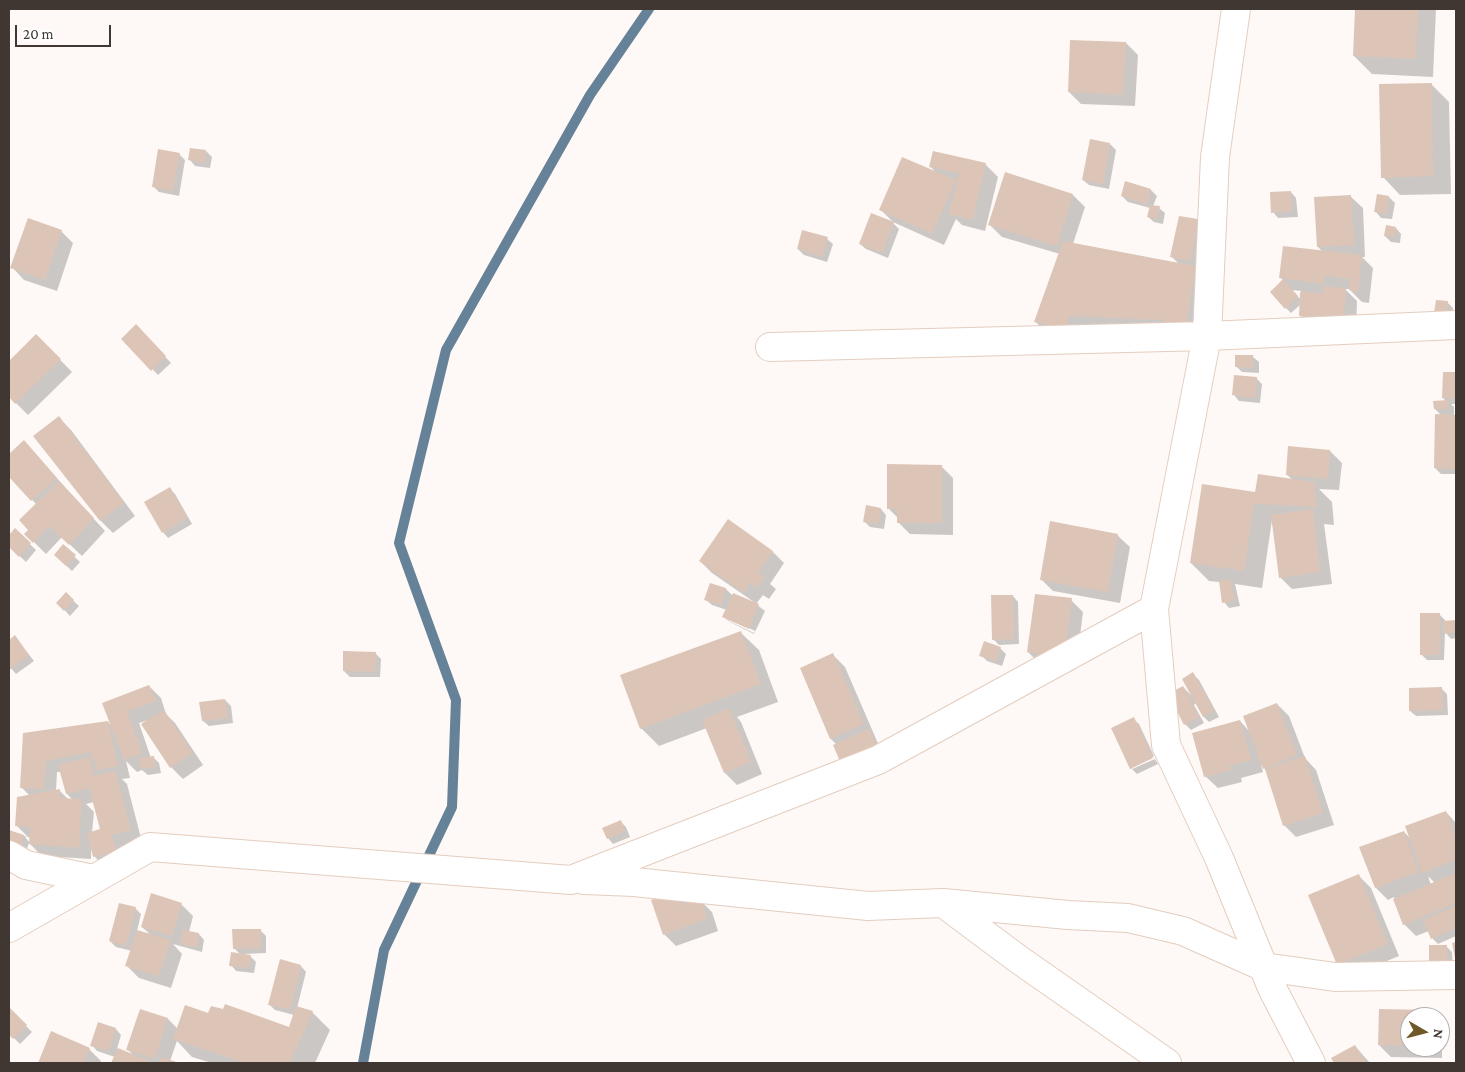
<!DOCTYPE html>
<html>
<head>
<meta charset="utf-8">
<style>
  body { margin:0 }
  #map { position:relative; width:1465px; height:1072px; overflow:hidden; background:#fef9f6; font-family:"Crimson Pro",serif }
  canvas { display:block }
  .frame { position:absolute; inset:0; border:10px solid #413732; pointer-events:none }
  .north { position:absolute; left:1400px; top:1007px; width:50px; height:50px; box-sizing:border-box; background:#fff; border:1px solid #b3afad; border-radius:50%; rotate:98deg; font-size:14px; font-weight:700; line-height:20px; text-align:center; color:#413732 }
  .north::after { content:''; display:block; margin:auto; width:18px; height:22px; background:#705929; clip-path:polygon(50% 0,100% 100%,50% 72%,0 100%) }
  .scale { position:absolute; left:15px; top:25px; width:96px; height:22px; box-sizing:border-box; border:2px solid #413732; border-top:0; padding-left:6px; font-size:15px; line-height:18px; white-space:nowrap; color:#413732; -webkit-text-stroke:4px #fff; paint-order:stroke }
</style>
</head>
<body>
<div id="map">
<canvas width="1465" height="1072"></canvas>
<div class="frame"></div>
<div class="north">N</div>
<div class="scale">20 m</div>
</div>
<script>
const g = document.querySelector('canvas').getContext('2d');
g.lineJoin = 'round';
function fill(path, color) { g.fillStyle = color; g.fill(path, 'evenodd'); }
function trace(path, color, width, dash) { g.strokeStyle = color; g.lineWidth = width; g.lineCap = dash ? 'butt' : 'round'; g.setLineDash(dash || []); g.stroke(path); }
fill(new Path2D(`
  M1357,9H1436L1433,77L1372,74L1354,56Z
  M1126,43L1138,55L1135,106L1081,104L1069,92Z
  M1431,84L1449,102L1451,194L1400,195L1383,177Z
  M1110,144L1116,150L1109,189L1089,185L1083,180Z
  M206,151L212,157L210,168L195,166L190,160Z
  M933,152L986,165L998,177L985,231L962,225L956,219L944,245L893,222L881,210L937,174L930,166Z
  M179,154L185,160L179,196L159,192L153,186Z
  M1126,183L1151,190L1157,196L1153,206L1159,208L1165,213L1163,224L1154,222L1148,217L1150,208L1128,202L1122,196Z
  M1291,192L1296,198L1298,217L1278,218L1273,212Z
  M1073,195L1085,207L1073,244L1179,264L1172,257L1197,220L1203,226L1195,268L1213,285L1203,351L1053,340L1036,322L1060,254L1002,237L990,225Z
  M1350,196L1363,208L1365,257H1362L1373,268L1369,303L1362,302L1349,289H1345L1357,301L1356,330L1312,327L1300,315V305L1291,313L1286,308L1284,281L1281,278L1323,252L1318,247ZM1292,290L1301,291V300Z
  M1389,197L1395,203L1392,219L1381,218L1376,212Z
  M893,223L899,229L888,258L866,249L860,244Z
  M1396,228L1401,234L1400,243L1391,242L1385,236Z
  M61,231L73,243L57,291L24,280L12,267Z
  M827,239L833,244L827,262L804,255L798,249Z
  M1437,301L1447,302L1453,308L1452,320Z
  M136,326L171,363L158,375L123,339Z
  M36,335L72,372L28,415L9,396V362Z
  M1253,357L1259,362V373L1242,372L1236,366Z
  M1444,373L1456,374V404H1451L1454,407V416L1456,417V474H1441L1435,468L1442,416L1435,409L1447,402L1443,398Z
  M1256,378L1262,384L1260,403L1239,401L1234,395Z
  M59,418L71,430L135,516L113,533L101,521L35,436Z
  M24,442L105,531L82,556L62,537L46,554L26,534L30,530L36,504L9,475V456Z
  M1330,451L1342,463L1339,490L1319,489L1332,502L1334,525L1324,524L1332,584L1292,589L1280,577L1272,520L1262,588L1235,584L1240,606L1229,608L1224,602L1220,582L1209,581L1191,563L1256,493L1293,480L1287,475Z
  M941,466L953,478V535L910,534L898,522V518L888,508Z
  M170,489L175,494L192,524L168,538L163,532Z
  M881,509L886,515L884,529L870,527L864,521Z
  M15,530L36,550L26,562L9,546V536Z
  M1117,535L1130,547L1120,603L1053,591L1041,579Z
  M63,546L80,562L72,571L55,555Z
  M772,551L784,563L770,584L776,589L769,599L763,595L756,604L765,611L754,634L730,622L724,617L727,610L712,605L706,600L711,584L726,589L733,596L754,602L712,573L700,561ZM729,618L755,631L754,633L729,621Z
  M66,594L79,606L70,616L58,603Z
  M1013,596L1018,602L1019,644L999,645L993,639Z
  M1071,600L1083,612L1076,668L1040,664L1028,652Z
  M1439,614L1445,620V622L1456,621V638L1451,639L1445,632L1444,660H1427L1421,654Z
  M741,633L759,650L778,702L737,717L741,722L762,774L737,785L725,773L707,728L659,746L641,728Z
  M15,637L34,661L16,674L9,666V641Z
  M1000,648L1006,654L1002,666L987,661L981,655Z
  M375,653L381,659L380,677H350L344,671Z
  M833,655L845,667L883,755L837,745L831,739L802,668Z
  M1193,674L1199,680L1219,717L1209,722L1204,717L1196,703L1194,705L1204,723L1191,730L1185,724L1183,687L1192,696Z
  M149,686L161,698L166,714L175,723L203,765L183,779L171,767L149,720L139,723L151,758L153,757L159,763L161,773L148,775L142,770L137,772L126,761L130,778L122,779L127,784L142,842L106,868L94,856L91,847V859L42,856L29,843L25,854L9,848V832L28,837H25L30,843L31,838L28,837L16,825L30,796L21,787L24,734L108,722L113,727L104,703ZM57,772H61L67,794L73,800H69L60,791H56ZM94,802L102,830L92,833L94,812L86,804Z
  M1441,688L1447,694L1448,715L1416,716L1410,711Z
  M225,700L231,706L233,723L209,726L203,721Z
  M1277,704L1289,716L1305,758L1316,770L1334,825L1296,837L1284,825L1267,771L1261,765L1263,772L1241,778L1242,782L1218,788L1205,776L1240,721L1250,732Z
  M1133,719L1139,724L1154,756L1132,767V769L1131,768Z
  M1155,759L1158,764L1137,774L1132,769Z
  M1446,812L1456,823V936L1438,944L1432,938L1429,931L1416,936L1404,924L1394,897L1388,900L1376,888L1404,832L1412,840ZM1428,876L1435,883L1431,885Z
  M620,821L626,827L630,837L613,844L608,838Z
  M1359,876L1371,888L1399,956L1350,976L1338,964Z
  M678,893L689,904L700,900L712,912L718,931L676,946L664,934Z
  M181,904L193,916L189,932L199,934L204,940L202,952L173,944L182,954L171,988L139,978L127,966L132,951L116,947L110,941L135,908L141,914L137,931L151,935L142,927Z
  M260,930L266,936V953L244,954V955L250,956L256,962L254,973L236,971L231,965L241,955L234,948Z
  M1446,946L1452,952L1453,966H1436L1430,960Z
  M301,966L306,972L297,1008L312,1012L330,1030L315,1063H212L192,1057L177,1041L170,1061L176,1063H113L115,1057L97,1051L92,1045L116,1029L121,1035L117,1049L134,1056L128,1050L141,1010L168,1019L178,1029L209,1015L290,1028L294,1015L275,1010L269,1004Z
  M9,1009L32,1032L20,1044L9,1033Z
  M1380,1010L1430,1011L1436,1017H1410V1047H1440V1021L1442,1023V1058L1391,1057L1379,1045Z
  M52,1033L89,1049L101,1061L100,1063H39Z
  M1355,1046L1370,1063H1336L1333,1059Z`), '#0003');
trace(new Path2D(`
  M363,1063L384,950L452,807L456,700L399,543L446,350L590,95L649,9`), '#658298', 10);
fill(new Path2D(`
  M1355,9H1418L1416,59L1353,56Z
  M1070,40L1126,42L1123,95L1068,92Z
  M1432,83L1433,176L1381,178L1379,84Z
  M1090,139L1110,143L1103,184L1082,180Z
  M190,148L206,150L205,163L188,160Z
  M158,149L180,153L173,191L152,187Z
  M933,151L986,163L973,220L949,214L959,173L929,167Z
  M902,157L956,180L932,234L879,210Z
  M1005,172L1073,194L1057,246L988,225Z
  M1125,181L1151,189L1147,204L1121,196Z
  M1291,191L1292,211L1271,213L1270,192Z
  M1377,194L1389,196L1387,214L1374,212Z
  M1351,195L1354,245L1317,247L1314,197Z
  M1150,205L1160,206L1157,219L1147,217Z
  M871,213L894,222L882,253L859,244Z
  M1179,216L1198,219L1190,261L1170,257Z
  M28,218L62,230L45,280L10,268Z
  M1386,225L1396,227L1394,238L1384,236Z
  M802,230L828,237L822,257L797,249Z
  M1063,241L1195,266L1185,333L1164,331V320L1069,316L1066,328L1034,322Z
  M1283,246L1362,255L1358,292L1349,290L1350,279L1324,276V284L1279,278Z
  M1283,279L1298,296L1285,309L1270,292Z
  M1323,286L1346,288L1344,318L1299,316L1300,292L1323,293Z
  M1436,300L1448,301L1446,315L1434,313Z
  M136,324L166,356L151,371L121,339Z
  M36,334L61,359L15,404L9,397V361Z
  M1235,355H1253V368L1235,367Z
  M1443,372H1456V399L1442,398Z
  M1234,375L1257,377L1255,398L1232,395Z
  M1449,400V409H1434L1433,401Z
  M1435,414L1456,415L1455,469L1434,468Z
  M59,416L124,503L100,521L33,436Z
  M24,440L57,478L31,501L9,477V454Z
  M1288,446L1330,450L1328,479L1286,475Z
  M887,464L942,465V523H897V508L887,509Z
  M1258,474L1314,482L1317,507L1254,504L1244,571L1190,563L1202,484L1255,492Z
  M59,481L94,518L69,545L49,526L33,543L24,534L28,530L19,520Z
  M170,487L187,518L162,533L144,502Z
  M866,505L881,508L878,524L863,522Z
  M1313,509L1320,572L1279,578L1271,515Z
  M728,519L773,551L758,572L765,577L757,588L750,583L744,593L699,561Z
  M1050,521L1118,534L1108,592L1040,580Z
  M15,528L31,543L19,557L9,547V535Z
  M63,544L76,555L66,566L54,555Z
  M1230,579L1235,600L1222,603L1219,581Z
  M710,583L726,588L721,605L704,600Z
  M66,592L74,600L64,611L56,603Z
  M733,593L759,604L749,629L722,617Z
  M1035,594L1072,598L1064,657L1027,652Z
  M991,595H1013L1014,639L992,640Z
  M1420,613H1440L1439,655H1420Z
  M1456,620V632L1444,634L1442,621Z
  M741,631L761,684L640,729L620,675Z
  M15,635L29,655L9,670V640Z
  M984,641L1001,647L996,661L979,656Z
  M343,651L376,652L375,672L343,671Z
  M833,653L864,724L830,739L800,668Z
  M1193,672L1214,711L1203,717L1182,679Z
  M149,685L156,701L127,711L142,753L124,760L102,703Z
  M1183,686L1199,717L1184,725L1168,694Z
  M1442,687L1443,710L1409,711V688Z
  M225,699L228,718L202,721L199,702Z
  M1277,703L1297,755L1263,769L1243,716Z
  M729,708L751,762L724,773L702,720Z
  M164,710L192,753L170,768L141,724Z
  M1134,717L1153,758L1130,769L1111,728Z
  M1240,720L1251,760L1229,766L1231,770L1204,777L1192,733Z
  M108,721L118,766L97,770L90,752L46,761L44,789L20,788L23,733Z
  M869,729L878,749L842,766L833,745Z
  M154,756L155,767L141,770L139,758Z
  M1305,756L1323,813L1283,826L1265,769Z
  M89,757L94,776L115,771L131,830L112,835L116,851L93,857L87,833L100,829L89,788L66,794L58,765Z
  M60,789V798L82,799L79,848L29,844L30,827L15,826L17,797Z
  M1446,811L1456,838V860L1422,873L1405,826Z
  M621,820L625,831L607,839L602,828Z
  M9,830L24,835L20,849L9,846Z
  M1404,831L1419,872L1375,888L1359,847Z
  M1456,873V903L1403,925L1393,899Z
  M1359,874L1388,944L1337,965L1308,895Z
  M678,891L682,905L701,898L707,919L663,935L651,900Z
  M151,893L182,903L172,936L141,927Z
  M119,903L136,907L126,946L109,941Z
  M1456,906V928L1431,939L1423,920Z
  M232,929H261V948L233,949Z
  M137,930L171,940L159,976L125,966Z
  M183,930L199,933L197,947L180,944Z
  M1456,942V958H1455L1452,943Z
  M1429,945H1447V960L1429,961Z
  M231,952L251,955L248,968L229,966Z
  M280,959L301,965L290,1010L268,1005Z
  M225,1004L289,1027L296,1006L313,1011L290,1063H245L173,1039L185,1005L208,1013L211,1006L223,1009Z
  M9,1007L27,1025L13,1039L9,1035Z
  M140,1009L168,1018L155,1059L126,1050Z
  M1379,1009L1431,1010V1017H1410V1046L1378,1045Z
  M98,1022L116,1028L109,1051L90,1046Z
  M51,1031L90,1048L83,1063L74,1062L73,1063H38Z
  M1355,1045L1366,1063H1334L1331,1058Z
  M118,1048L149,1061L147,1063H111Z
  M162,1057L179,1063H160Z`), '#dcc5b6');
const minor = new Path2D(`
  M770,347L1207,336L1215,157L1236,9
  M1154,609L1166,745L1219,858L1272,988L1311,1063
  M9,855L26,865L93,879
  M584,880L634,882L868,906L943,903L1018,959L1167,1063
  M943,903L1068,915L1128,918L1183,931L1264,967L1335,977L1456,975
  M9,928L150,847L571,880L878,760L1154,609L1207,336L1456,325`);
trace(minor, '#e4cdbe', 30);
trace(minor, '#fff', 28);
</script>
</body>
</html>
